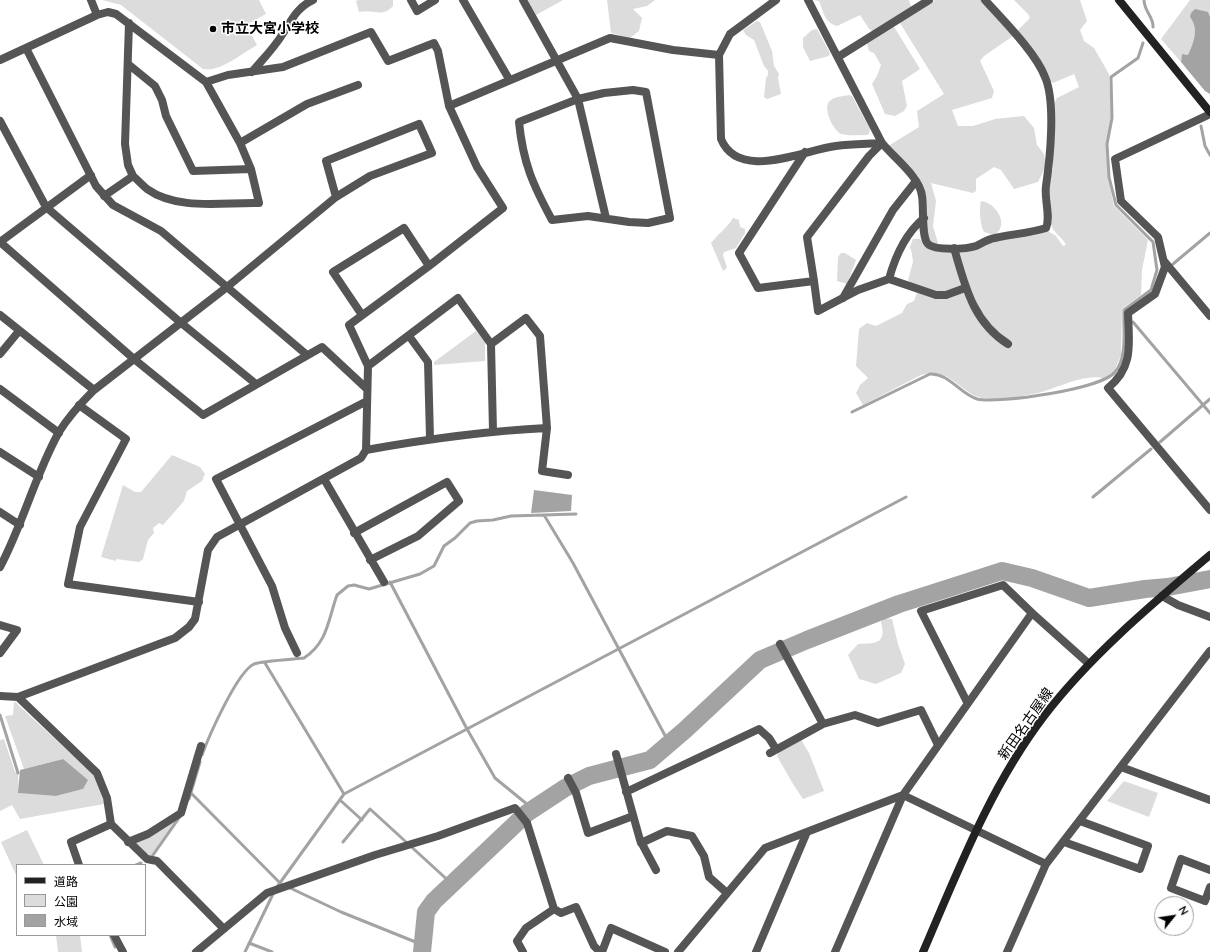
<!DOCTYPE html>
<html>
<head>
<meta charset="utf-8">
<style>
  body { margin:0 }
  #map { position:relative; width:1210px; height:952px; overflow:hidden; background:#fff; font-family:Quicksand,"Noto Sans JP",sans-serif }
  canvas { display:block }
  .legend { position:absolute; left:16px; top:864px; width:130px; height:72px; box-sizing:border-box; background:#fff; border:1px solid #999; margin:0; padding:5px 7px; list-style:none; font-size:12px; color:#000 }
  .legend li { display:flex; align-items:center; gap:8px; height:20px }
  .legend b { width:20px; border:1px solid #999 }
  .north { position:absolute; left:1154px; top:896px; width:40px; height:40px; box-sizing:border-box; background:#fff; border:1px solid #999; border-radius:50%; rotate:60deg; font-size:11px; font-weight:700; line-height:16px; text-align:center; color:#000 }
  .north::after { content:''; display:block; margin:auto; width:14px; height:18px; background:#000; clip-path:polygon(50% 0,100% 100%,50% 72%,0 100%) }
</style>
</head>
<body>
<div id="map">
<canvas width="1210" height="952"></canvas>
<ul class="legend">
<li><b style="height:5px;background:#222"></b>道路</li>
<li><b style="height:11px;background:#dcdcdc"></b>公園</li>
<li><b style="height:11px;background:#a3a3a3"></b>水域</li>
</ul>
<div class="north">N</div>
</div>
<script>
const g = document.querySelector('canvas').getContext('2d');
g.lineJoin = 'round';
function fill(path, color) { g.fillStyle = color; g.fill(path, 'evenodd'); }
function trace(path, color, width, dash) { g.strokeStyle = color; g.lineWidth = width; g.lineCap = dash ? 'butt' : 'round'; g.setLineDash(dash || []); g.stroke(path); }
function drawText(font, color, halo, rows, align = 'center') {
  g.font = font + ' Quicksand,"Noto Sans JP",sans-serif'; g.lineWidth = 3; g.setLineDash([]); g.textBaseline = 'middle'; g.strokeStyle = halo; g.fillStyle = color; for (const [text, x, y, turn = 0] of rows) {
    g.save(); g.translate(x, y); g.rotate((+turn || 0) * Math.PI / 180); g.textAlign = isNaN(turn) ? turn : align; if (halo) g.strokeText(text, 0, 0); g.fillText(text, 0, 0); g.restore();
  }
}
fill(new Path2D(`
  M102,0H259L266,14L246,25L257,45C241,54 221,72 203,69L121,5Z
  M359,0H393V6C382,18 374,9 359,12L356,1Z
  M528,0H563L536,15Z
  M607,0H655L647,6L633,9L642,18L639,31L630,38L611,33Z
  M813,0H909L911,7L873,31L870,30L860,15L837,26C824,22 824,13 819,1Z
  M935,0H981L1013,36L984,56L980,61L994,91L992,98L952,110L958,126H973L995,119L1024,116L1034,128L1037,145L1044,154L1046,166L1038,182L1014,189L1001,170L994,167L976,179V191L973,193L931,183L936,201L933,226L938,243L935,246L927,237L925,193L888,146L919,127L917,111L944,94L900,23L902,19Z
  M1014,0H1080L1087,21L1080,30L1084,41L1094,48L1109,74L1111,117L1106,144L1108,177L1114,206L1148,240L1142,270L1141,295L1122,309L1121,355L1114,372L1104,378C1085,374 1063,385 1045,391C1028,396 994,402 978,397C974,396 970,393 967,391C950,379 943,369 921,375L863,405L856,393L860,385L868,378L856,366L859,329L867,323L876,326L902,313L907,304L914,301L917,292L964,291L995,332L969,293L957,251L1046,230L1056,236L1063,246L1066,245C1063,238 1054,233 1052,227C1046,210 1048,185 1053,168V106L1057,98L1079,87L1074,74L1053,83L1050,81L1018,34V30L1030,18L1028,14Z
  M1190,0H1210V17L1208,12L1190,17C1199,29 1194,42 1188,55L1182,54L1181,62L1161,39Z
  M757,21L760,22L772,51L774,66L779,74L778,78L781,94L767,99L764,97L766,78L768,75V71L764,66L754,40L746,35L743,30Z
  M893,25L920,69L902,81L907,106L904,111L895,116L885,114L872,84L877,76L881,65L874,53L869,51L867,44L869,41Z
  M817,29L830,53L829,56L810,61L803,47V38L812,30Z
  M849,95L852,96L870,129L869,134L866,135C858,135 848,136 841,134C833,130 821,106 831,100C835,97 843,96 849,95Z
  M981,201C995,202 1011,225 994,235L984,232C980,226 979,208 981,201Z
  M733,218L739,220L740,227L745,229V233L736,248L724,252L723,255L727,268L723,271L711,243C718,234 727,228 733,218Z
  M913,239H920L933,251H952L963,287L944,293L912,284L908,280L913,262L912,254L910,247Z
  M841,253H845L856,260L847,284L837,281L838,257Z
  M476,331L485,341V361L434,365V362Z
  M172,455L200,467L205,474L202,481L187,491L184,501L163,525L159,523L153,528L154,533L148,540L143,559L139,562L116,559V561L101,557L123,485L135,492H141Z
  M883,618L892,619L898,644L905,664L901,673L876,684L859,679L848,655L858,644C875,643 887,645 881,622Z
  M14,701L95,776L104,804L20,819L12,805L0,811V740L4,739L15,772L18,773L19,793L56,796L83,789L63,759L24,769L5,716L13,715Z
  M800,738L809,753L824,791L803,799L793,784L777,756L779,749Z
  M1124,781L1158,793L1149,817L1107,801Z
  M180,817L153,857H151L134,842Z
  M27,830L44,865H17V877L1,842Z
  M56,935H80L82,952H58Z`), '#dcdcdc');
fill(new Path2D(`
  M1195,9L1208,12L1210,17V94L1205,91L1181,62L1182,54L1188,55C1194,42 1199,29 1190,17L1191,13Z
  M534,490L572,495L571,511L531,513Z
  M63,759L88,780L83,789L56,796L18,793L20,770Z`), '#a3a3a3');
trace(new Path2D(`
  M1144,0C1144,11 1154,18 1153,27
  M1201,126L1205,146L1210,155
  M1173,264L1210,233
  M1133,322L1210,413
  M852,412L930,374C949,373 960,394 977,399C998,404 1102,389 1115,372C1128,357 1123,328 1124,310L1151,290L1157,270L1153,242L1116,205L1109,177L1107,144L1112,118L1111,77L1138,58L1143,43
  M1160,442L1210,399
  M1093,497L1151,449
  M544,515L573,563L669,743
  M390,582L467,729L495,778L533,809
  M265,663L344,794
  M0,715L18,773
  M202,755C209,736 237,672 254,664C261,661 295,659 304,658C328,642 328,620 337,595L348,586L354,585L369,589L420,574L434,566L444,546L455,538L470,523L477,521L493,520L511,516L576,514
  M191,793L281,884
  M189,799L200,762
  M340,800L362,820
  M343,842L370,809L452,884
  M153,855L179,818
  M136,865L141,863
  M277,887L344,794L906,497
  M288,887L341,912L423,945
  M110,935L115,947
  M249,943L272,952
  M245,952L274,892`), '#a3a3a3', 3);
trace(new Path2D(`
  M422,952L426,912L434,901L527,813L565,788L589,776L650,760L685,730L760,660L807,640L899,604L1002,571L1032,578L1089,598L1145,589L1168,587L1210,579`), '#a3a3a3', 18);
trace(new Path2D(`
  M91,0L97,15
  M411,0L417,11L435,0
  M463,0L509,79
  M523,0L578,99L606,218
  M808,0L882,143C894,158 920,177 922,196C924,207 921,237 928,244C935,251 967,249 976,246C982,243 988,239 995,238C1013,234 1030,233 1046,228C1051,217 1044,199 1046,186C1050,159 1056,102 1045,77C1036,53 1003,20 985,0
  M129,23L125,144L128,165L133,176
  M26,48L96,186L113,205L161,231L307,355
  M719,55L721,139C739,182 803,150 836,146C851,144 867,144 882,143
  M838,57L929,0
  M0,60L97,15L108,12L116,14L206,82L228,75L283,67L371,32L388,61L434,43L438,51L449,106L477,167L503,208L429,266L349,325L368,366L366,450L361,458L217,537L208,550L195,619L189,627L175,638L18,697L0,696
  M128,64L155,86L162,100L166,116L193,171L251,169
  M252,72C262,60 274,48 282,35C291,21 297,7 313,0
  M206,82L240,143
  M633,90L646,92L670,218L648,223L629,222L588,216L552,220C533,185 523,163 519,122L578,99L604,93Z
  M449,106L610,38L673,50L719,55L730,34L776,0
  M1210,114L1115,159L1121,201L1158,237L1165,267L1155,294L1128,313C1129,343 1134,367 1108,388L1210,510
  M0,121L46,207L180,322L256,384
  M805,152L739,253L758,288L814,281L807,237L869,156L882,143
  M104,196L133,176C138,180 142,185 147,189C178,211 223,202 259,203L251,169L240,143L307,104L358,85
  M0,242L134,359L203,415L322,347L367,389
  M0,242L91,175
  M954,248C965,286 973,322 1008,344
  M1164,261L1210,316
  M889,279C895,257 906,233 924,218
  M814,281L818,311L858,290L889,279L936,295H946L965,288
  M843,298L893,210L916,181
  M0,315L94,390
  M362,315L333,272L404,228L429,266
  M409,336L428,362L430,438
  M0,354L19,331
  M368,366L458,298L491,344L493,431
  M0,389L59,433
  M79,405L126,439L80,527L68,584L199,602
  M547,428L542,471L568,475
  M366,450C427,439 486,431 547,428L540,336L526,318L491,344
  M0,452L39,477
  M324,479L384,582
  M0,512L20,525
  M354,533L447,482L459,501L418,536L370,560
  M0,567C23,524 35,475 59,432C69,416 81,403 94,390L227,287L336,197L370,176L432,153L419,124L326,161L336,197
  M0,625L17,630L0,653
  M780,644L823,724
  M297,653L285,628L272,586L216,479L367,401
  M18,697L97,773L107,798L111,824L147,859L157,861L224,929
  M967,702L921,611L1003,585L1032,613
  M770,753L823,724L855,715L878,723L921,710L938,745
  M616,754L640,840L656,870
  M1121,767L1210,800
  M568,778L576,793L588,833L633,816
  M626,792L759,729L769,738L776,749
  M128,842L148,834L181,813L201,746
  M1064,842L1140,869L1148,846L1080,821
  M641,843L667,831L692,836L704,856L709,877L727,893
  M79,865L71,842L111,824
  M1210,870L1181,859L1171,888L1205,901L1210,887
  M114,935L123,952
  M196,952L267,893L375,855L438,836L515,808L527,823L554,909L561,913L576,907L594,946L600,952
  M523,952L517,941L526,928L554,909
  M602,952L611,928L665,952
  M678,952L765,848L903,795L1046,864
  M756,952L807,832
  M835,952L903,795L1032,613L1088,663
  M1007,952L1046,864L1210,651`), '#555', 8);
trace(new Path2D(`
  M1162,596L1178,605L1210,617`), '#555', 8);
trace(new Path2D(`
  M1119,0L1210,112
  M923,952C958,871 990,787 1044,716C1091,655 1151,605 1210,555`), '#222', 8);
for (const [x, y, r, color] of [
  [213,29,4,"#000"]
]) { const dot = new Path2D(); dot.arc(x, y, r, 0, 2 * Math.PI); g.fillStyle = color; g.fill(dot); trace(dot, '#fff', 1.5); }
drawText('bold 14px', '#000', '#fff', [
  ["市立大宮小学校",221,29]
], 'left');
drawText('14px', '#000', '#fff', [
  ["新田名古屋線",1026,724,-55]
]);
</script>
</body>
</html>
